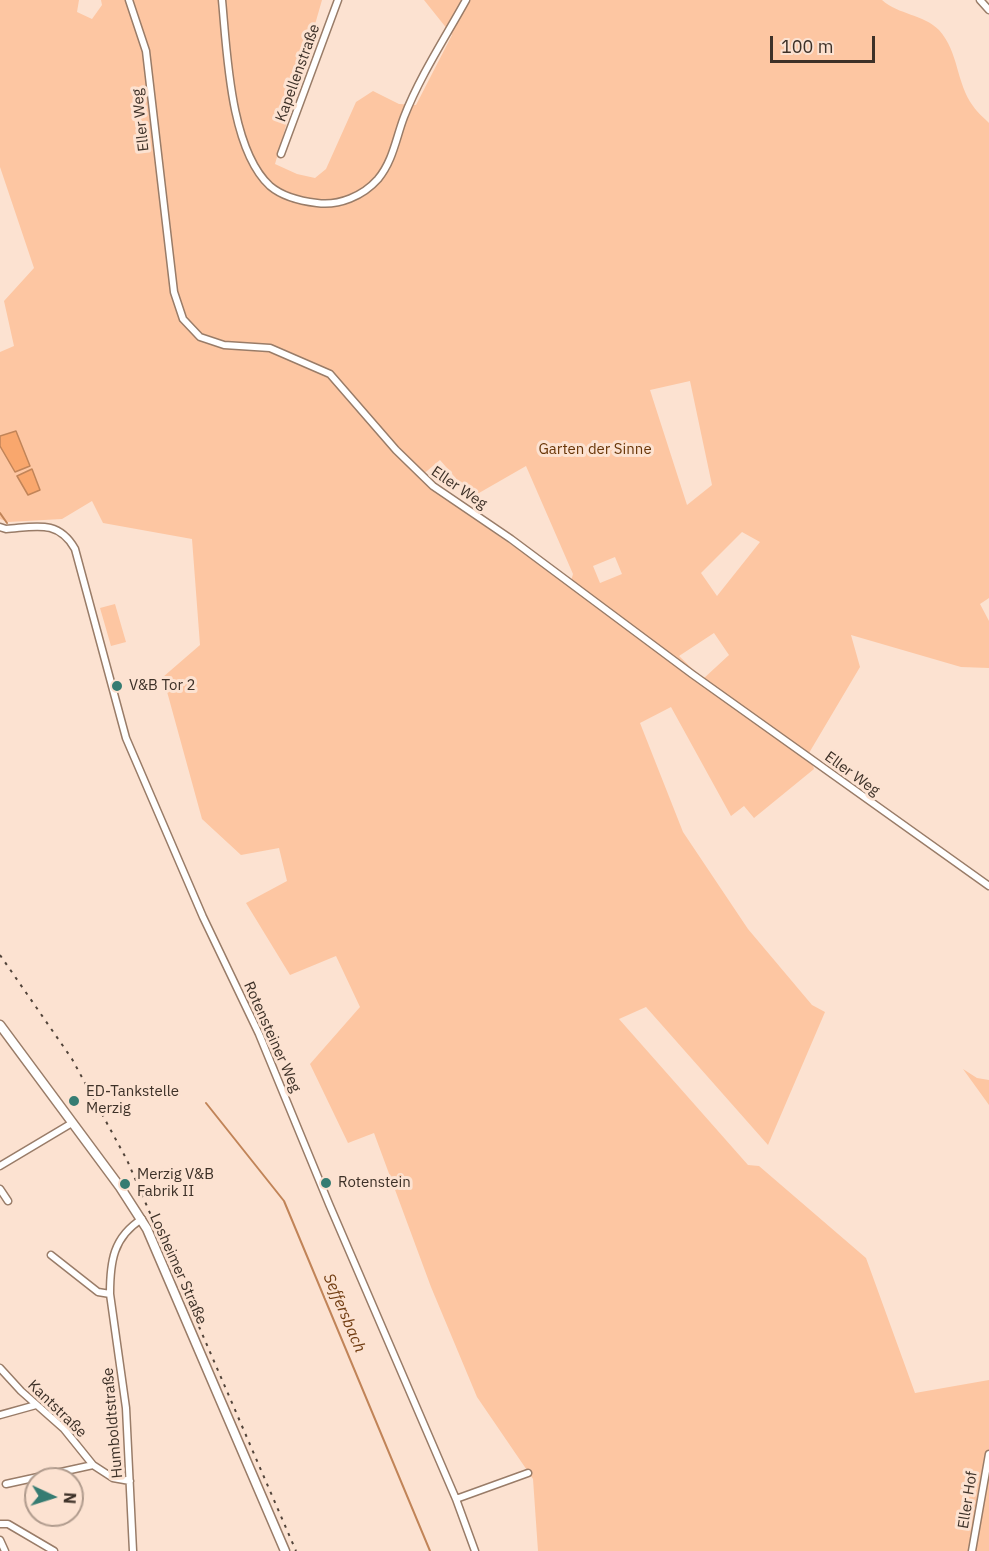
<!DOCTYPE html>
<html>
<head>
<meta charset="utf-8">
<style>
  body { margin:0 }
  #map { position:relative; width:989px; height:1551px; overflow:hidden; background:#fce2d1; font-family:"IBM Plex Sans",sans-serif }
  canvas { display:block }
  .north { position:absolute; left:24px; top:1467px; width:60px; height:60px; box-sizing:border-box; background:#fce2d1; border:2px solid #b09b8d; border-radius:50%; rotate:94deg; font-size:16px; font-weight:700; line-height:24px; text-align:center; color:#3d3128 }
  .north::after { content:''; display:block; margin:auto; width:21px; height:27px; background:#367c72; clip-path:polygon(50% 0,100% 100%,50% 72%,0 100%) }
  .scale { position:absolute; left:770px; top:36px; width:105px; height:27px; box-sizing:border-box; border:3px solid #3d3128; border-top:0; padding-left:8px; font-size:18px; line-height:21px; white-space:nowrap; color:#3d3128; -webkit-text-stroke:4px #fce2d1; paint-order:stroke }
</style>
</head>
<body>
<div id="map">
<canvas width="989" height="1551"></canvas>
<div class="north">N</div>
<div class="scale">100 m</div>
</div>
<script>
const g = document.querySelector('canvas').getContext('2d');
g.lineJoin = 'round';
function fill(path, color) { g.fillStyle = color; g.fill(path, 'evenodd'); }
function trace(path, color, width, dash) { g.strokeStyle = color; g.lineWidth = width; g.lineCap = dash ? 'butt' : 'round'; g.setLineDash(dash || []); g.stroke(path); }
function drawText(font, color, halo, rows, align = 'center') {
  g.font = font + ' "IBM Plex Sans",sans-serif'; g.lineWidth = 6; g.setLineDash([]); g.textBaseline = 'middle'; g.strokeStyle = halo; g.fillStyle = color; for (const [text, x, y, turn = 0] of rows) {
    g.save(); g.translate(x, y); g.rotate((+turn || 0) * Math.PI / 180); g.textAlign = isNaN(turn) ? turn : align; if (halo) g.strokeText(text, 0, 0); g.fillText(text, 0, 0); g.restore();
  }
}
fill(new Path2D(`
  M0,0H79L77,12L92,19L102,5L101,0H322L275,164L297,174L315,178L326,169L356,102L373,91L399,104L416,105L452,35L424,0H882C899,15 923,14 939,30C959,52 956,83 973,106C977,112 984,118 989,123V598L980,604L989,621V668L961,667L851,635L860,667L809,753L814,769L754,818L744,806L731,816L671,707L640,723L683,832L748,929L812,1005L825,1012L768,1145L646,1007L619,1019L748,1165L759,1166L866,1258L915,1393L989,1380V1551H538L533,1479L477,1397L431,1287L374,1133L348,1143L310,1064L360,1007L336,956L290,975L246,903L287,881L279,848L241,855L202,819L163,677L200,645L192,539L103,523L92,501L62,519L8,522L0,519V352L14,346L4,301L34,268L0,167ZM690,381L712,485L687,505L650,390ZM440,460L472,497L526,466L573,574L570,585L470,516L421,476ZM742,532L760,542L717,596L701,573ZM615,557L622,574L600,583L593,566ZM714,633L729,655L703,679L679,656Z
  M115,604L126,642L111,646L100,608Z
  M963,1069L977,1078L989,1080V1105Z`), '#fdc6a2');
const water = new Path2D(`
  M16,431L30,466L15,472L0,446V436Z
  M32,469L40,490L28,495L17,476Z`);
fill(water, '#f9a76d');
trace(water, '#c18458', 1.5);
trace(new Path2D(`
  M0,513L7,523
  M206,1103L284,1201L430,1551`), '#c18458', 2);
const street = new Path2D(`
  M129,0L146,51L174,292L183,319L200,337L224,345L270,348L330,374L396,450L433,486L511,539L692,674L989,886
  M222,0C227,52 230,149 270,186C283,197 300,201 317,203C339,206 363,196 378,179C393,161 396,138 404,117C420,76 445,38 466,0
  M980,0L989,10
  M281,154L338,0
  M0,527L6,529C35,527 58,519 75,549L126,738L203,917L259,1034L329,1204L456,1499L475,1551
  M0,1166L72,1123
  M0,1189L8,1201
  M51,1255L98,1292L110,1294
  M0,1368L21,1391L64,1429L93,1465L113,1478L130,1481
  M0,1415L36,1405
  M6,1484L93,1465
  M456,1499L528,1473
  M0,1524H8L54,1551
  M0,1540L5,1551
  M133,1551L126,1408L110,1294C110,1262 113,1237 142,1219
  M972,1551L989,1454`);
const secondary = new Path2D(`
  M0,1025L120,1187L147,1229L285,1551`);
trace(street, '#997c68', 9);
trace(secondary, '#997c68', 11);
trace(street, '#fff', 6);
trace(secondary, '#fff', 8);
trace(new Path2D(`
  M0,955L72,1059L127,1160L296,1551`), '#52443a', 2, [3, 6]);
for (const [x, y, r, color] of [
  [117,686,6,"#367c72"],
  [74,1101,6,"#367c72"],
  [326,1183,6,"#367c72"],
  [125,1184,6,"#367c72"]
]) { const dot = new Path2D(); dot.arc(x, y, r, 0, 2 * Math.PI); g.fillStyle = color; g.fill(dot); trace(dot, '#fce2d1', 2); }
drawText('15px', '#3d3128', '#fce2d1', [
  ["Kapellenstraße",298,73,-70],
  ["Eller Weg",141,120,-96],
  ["Eller Weg",459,488,34],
  ["Eller Weg",852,774,36],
  ["Rotensteiner Weg",272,1037,66],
  ["Losheimer Straße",178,1269,66],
  ["Kantstraße",57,1409,44],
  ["Humboldtstraße",113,1423,-95],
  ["Eller Hof",968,1500,-81]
]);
drawText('15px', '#693608', '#fce2d1', [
  ["Garten der Sinne",595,450]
]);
drawText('15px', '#3d3128', '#fce2d1', [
  ["V&B Tor 2",129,686],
  ["ED-Tankstelle",86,1092],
  ["Merzig",86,1109],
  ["Merzig V&B",137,1175],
  ["Fabrik II",137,1192],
  ["Rotenstein",338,1183]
], 'left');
drawText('italic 16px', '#723e13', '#fce2d1', [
  ["Seffersbach",344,1313,67]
]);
</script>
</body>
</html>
